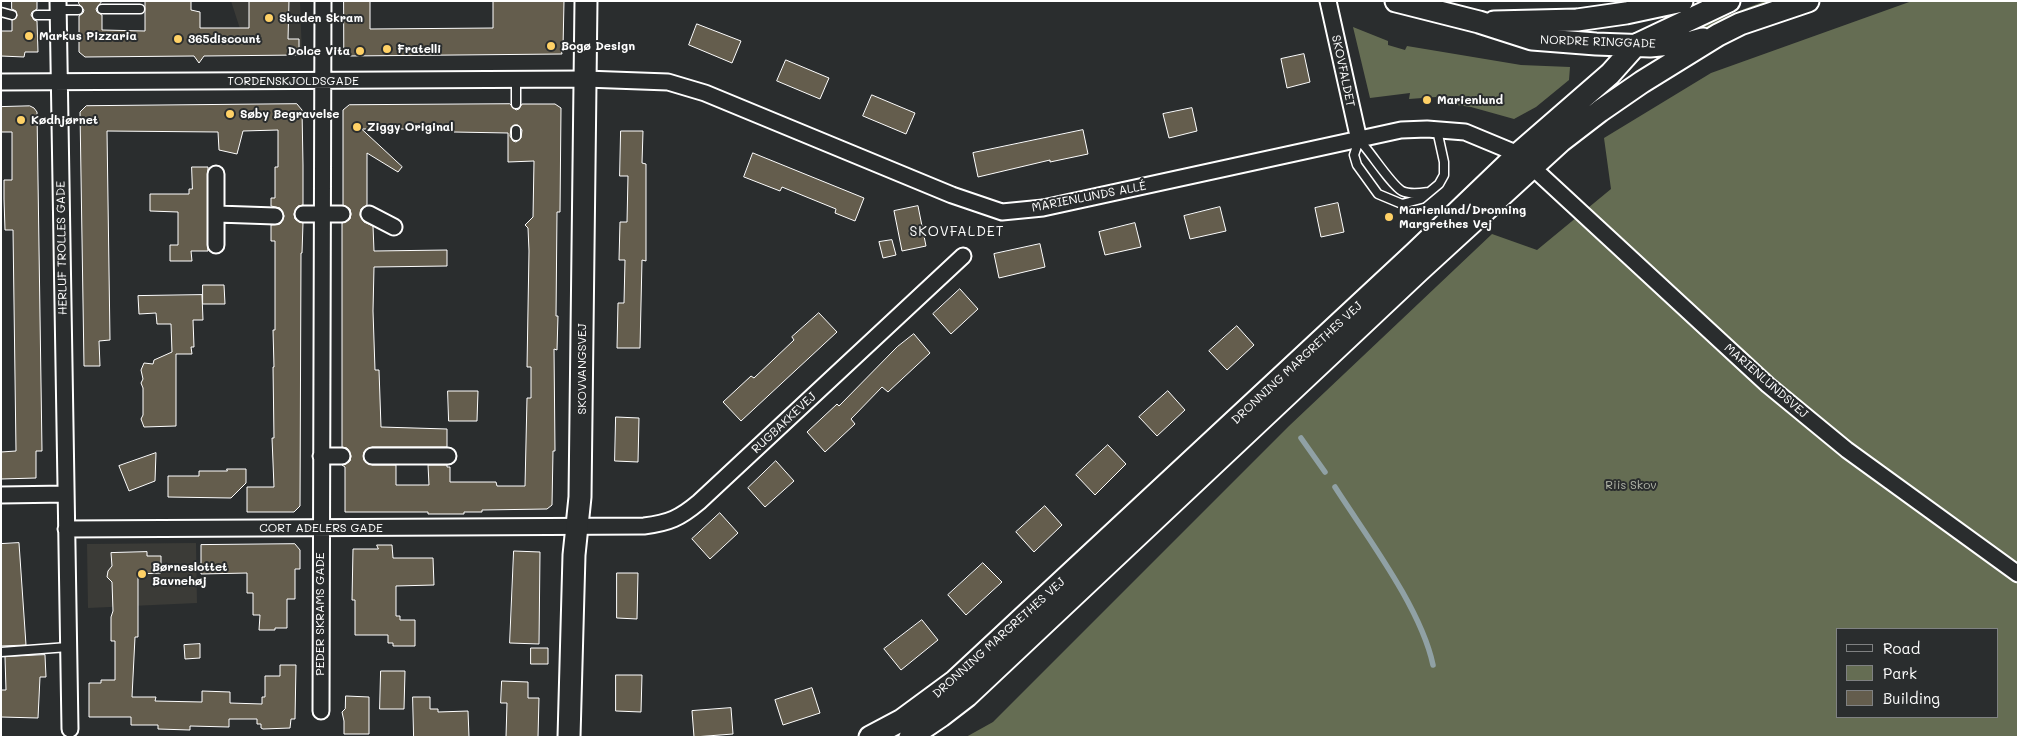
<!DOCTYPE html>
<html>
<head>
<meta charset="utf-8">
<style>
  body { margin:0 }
  #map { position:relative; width:2019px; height:738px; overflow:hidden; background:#2a2d2e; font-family:Mali,sans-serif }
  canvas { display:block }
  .frame { position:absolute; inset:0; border:2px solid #fff; pointer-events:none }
  .legend { position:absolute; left:1836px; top:628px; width:162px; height:90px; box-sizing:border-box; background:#2a2d2e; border:1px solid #7f8182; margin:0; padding:6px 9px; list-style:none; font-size:15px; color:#fff }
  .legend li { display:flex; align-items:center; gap:10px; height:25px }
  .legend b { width:25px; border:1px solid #7f8182 }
</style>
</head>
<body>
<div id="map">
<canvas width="2019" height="738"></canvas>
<div class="frame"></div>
<ul class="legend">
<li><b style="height:6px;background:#2a2d2e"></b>Road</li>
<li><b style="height:14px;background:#656d53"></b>Park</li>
<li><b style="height:14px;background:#645d4d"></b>Building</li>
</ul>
</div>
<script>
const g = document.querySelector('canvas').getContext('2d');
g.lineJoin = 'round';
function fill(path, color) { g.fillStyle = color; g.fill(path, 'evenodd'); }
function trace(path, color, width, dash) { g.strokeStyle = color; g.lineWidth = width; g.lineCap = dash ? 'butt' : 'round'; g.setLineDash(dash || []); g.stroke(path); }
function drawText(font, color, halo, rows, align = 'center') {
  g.font = font + ' Mali,sans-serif'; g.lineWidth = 4; g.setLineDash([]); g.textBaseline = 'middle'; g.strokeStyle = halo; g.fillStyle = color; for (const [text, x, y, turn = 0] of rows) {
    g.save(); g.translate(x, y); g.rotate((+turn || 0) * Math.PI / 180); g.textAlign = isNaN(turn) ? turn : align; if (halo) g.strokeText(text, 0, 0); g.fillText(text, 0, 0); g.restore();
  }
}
fill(new Path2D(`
  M231,1H300L302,55L242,54V35Z
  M196,543L197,603L88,608L87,544Z`), '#3b3b37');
fill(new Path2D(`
  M1765,1H1778L1702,29L1700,28L1705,24Z
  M1912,1H2018V737H966L993,722L1289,426L1492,234L1537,250L1611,189L1604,138L1711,73ZM1838,629H1998V717H1838Z
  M1353,27L1388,41V45L1405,50L1407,46L1521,65L1570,67L1569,80L1536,107L1514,119L1471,107L1436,102V97L1409,99L1410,93L1370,98Z`), '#656d53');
trace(new Path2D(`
  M1301,438L1325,472
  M1335,487C1367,537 1421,608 1433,665`), '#90a1a5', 5.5);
const building = new Path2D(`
  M12,1H37V9L32,12L31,15L34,20L37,21L38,52H25L24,57L1,56V31H12V20L17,16L16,11L12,9Z
  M79,1H102L96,9L97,12L102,15V30L145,31V1H191V10L200,12V28H249V1H289L288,39H299V55L204,56L199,63L194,56L85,57L79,52V16L83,13L84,10L79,4Z
  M344,1H370V29L493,28V1H564L563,48H561L562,54L349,56L344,49Z
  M697,24L741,41L732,63L689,45Z
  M1304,54L1310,82L1287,88L1281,59Z
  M786,60L829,78L820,99L777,81Z
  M872,95L915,113L906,134L863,116Z
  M297,104L302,110L303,165V205L298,206L294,214L295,219L303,223L302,253H301L300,506L294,512H247V487H274L272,438H274L273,367H274L273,330H275V241H271V225L280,224L284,216L280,208L271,206V198H275V167H278V130L243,131L237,154L219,150L218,132L107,131L110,340L99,341L100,366H84L80,112L86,106Z
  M510,104L516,110L519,109L522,104H555L561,108L560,212H557L556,316H558L557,350L554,349L555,451H553L552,505L547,509L482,510V512H464V514H428V512H345V467L342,465L350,461L351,456L347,448L342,447V223L350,219L351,214L350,209L343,205V110L349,105ZM514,125H518L522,130L521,138L516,142L513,141L510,136L511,128ZM362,129H451L454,130V132L508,133V162L534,161L533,217L525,225L528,228L529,251L527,367H531V398H527L525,486H497L496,482H450V467H447V465H428L429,485H396V465H372L364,460V452L372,447H447V429L381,427L379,370H375L373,311L374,267L447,266V250L374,251L373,226L364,222L360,215L361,209L367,205V153L398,172L402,167Z
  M30,106L34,108L37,112L42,451H36V478L1,479V452L16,451L13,230H5L4,199V180H12V132H1V107Z
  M1192,108L1197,131L1169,138L1163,114Z
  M1083,130L1088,154L1050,162V160L978,177L973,153Z
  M621,131H643L642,163L646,164V261L642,260L640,348H617L618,303H624L625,260H619L620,222H627L628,176H620Z
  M753,153L864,198L855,221L835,213L836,209L782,187L780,191L744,177Z
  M192,167H208V251H191L192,261H170V245H178V212L150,211V194H189V189H192Z
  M1338,203L1344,232L1321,237L1315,208Z
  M918,206L926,246L902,251L894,211Z
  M1220,207L1226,231L1190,239L1184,216Z
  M1135,223L1141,247L1105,255L1099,232Z
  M892,240L896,255L883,258L879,242Z
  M1040,244L1045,267L999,278L994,254Z
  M203,285H224L225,304H203Z
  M960,289L978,309L951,334L933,314Z
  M202,295L203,320H193L194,347H191L192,354H176V426L144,427L141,419L143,415V388L141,383L143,379L141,370L144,363L153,364L154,360L172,352L171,324H157L156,313L139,314L138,296Z
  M819,313L837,332L741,421L723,402L751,376L754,378L794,340L792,337Z
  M1237,326L1254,345L1227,370L1209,351Z
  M914,334L930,353L888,392L882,387L851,419L855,424L825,452L807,432L837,404L839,406L897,347Z
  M448,391H478L477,421H449Z
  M1168,391L1185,410L1157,436L1139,417Z
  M616,417L639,418L638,462L615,461Z
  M1108,445L1126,464L1095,495L1076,475Z
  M156,453L155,481L129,491L119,466Z
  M776,461L794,481L765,507L748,488Z
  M227,469H246V483L231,498L168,497V476H199V471H227Z
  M1045,506L1062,525L1034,552L1016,532Z
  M720,513L738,533L710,559L692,539Z
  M19,543L26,645L1,646V544Z
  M295,544L300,550V569H295V599H287V628H275V630H259L260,615H253V593H247V573L201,574V545Z
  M377,545H392L393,558H433L434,585L396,586V616H400V620H415V646H393V643H388V635H355V600H352L353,549H378Z
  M514,551L540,552L539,644L510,643Z
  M147,552V556H161V573L138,574V637H135L132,697H156L155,701L202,702V691L230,692V703L262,704V697H265V676H280V665H296L295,719H291L290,728L263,729L261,728V724H257V719H229V727L190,726V730L158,729V725H131V717H89V683H101V680H115V641H111V617L113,611L112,582L107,577L108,571L112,566L111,553Z
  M983,563L1002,582L966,615L948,595Z
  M617,573H638L637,619L617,618Z
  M922,620L938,640L901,670L884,649Z
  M200,644V658L185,659L184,645Z
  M531,648H548V664H531Z
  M45,655L46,677H40L38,718L1,717V690H6L5,657Z
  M381,671H405L404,709H380Z
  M616,675H642L641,712L616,711Z
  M502,681L528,682V698H539L538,737H506L507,703H501Z
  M812,688L820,713L783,725L775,700Z
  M346,696L369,697V734H344V721L342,712L345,709Z
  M413,697H430V709H438V712L468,711L469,737H414Z
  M731,708L733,734L694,737L692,711Z`);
fill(building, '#645d4d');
trace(building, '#fff', 1);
const lane = new Path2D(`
  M102,9H140
  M58,10H78
  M1,12L12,15
  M37,15H58
  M516,79V104
  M516,136V130
  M1429,192C1421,193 1410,195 1402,191C1391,185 1370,151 1359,140L1354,155L1357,165L1378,194L1402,204L1421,199L1439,184L1444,175V162L1437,130
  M1,652L68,647`);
const street = new Path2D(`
  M58,1L70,729
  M1328,1L1359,140
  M1,82L585,79L668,82L705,93L952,195L1002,212L1043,208L1401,130L1427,129L1465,132L1518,154L1768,385L1847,450L2018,574
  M216,174V245
  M217,214L275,216
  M303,214H342
  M369,214L394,227
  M321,456H342
  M372,456H448
  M1,495L66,494
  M66,529L644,526C669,523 680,518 699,502L963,256
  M321,711L323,1`);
const secondary = new Path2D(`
  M1396,1L1479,22L1532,39L1596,44L1650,46L1692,42L1703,39
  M1494,22L1577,20L1626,13L1682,1
  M569,737L574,555L580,497L586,1
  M870,737L902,720L955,681L1416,252L1518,154L1610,74L1636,45L1729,1
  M910,737L941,716L967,696L1420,270L1561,141L1600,111L1642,82L1718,35L1740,24L1808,1`);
trace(lane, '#fff', 11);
trace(street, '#fff', 19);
trace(secondary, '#fff', 25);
trace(lane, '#2a2d2e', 8);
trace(street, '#2a2d2e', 15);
trace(secondary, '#2a2d2e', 21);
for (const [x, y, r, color] of [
  [269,18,5,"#ffd166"],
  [29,36,5,"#ffd166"],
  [178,39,5,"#ffd166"],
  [551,46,5,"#ffd166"],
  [387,49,5,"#ffd166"],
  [360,51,5,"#ffd166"],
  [1427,100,5,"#ffd166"],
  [230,114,5,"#ffd166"],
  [21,120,5,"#ffd166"],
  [357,127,5,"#ffd166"],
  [1389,217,5,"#ffd166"],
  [142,574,5,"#ffd166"]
]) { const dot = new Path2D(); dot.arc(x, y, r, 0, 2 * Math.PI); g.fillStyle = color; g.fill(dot); trace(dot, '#2a2d2e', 2); }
drawText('bold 12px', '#fff', '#2a2d2e', [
  ["Skuden Skram",279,18],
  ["Markus Pizzaria",39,36],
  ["365discount",188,39],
  ["Bogø Design",561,46],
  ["Fratelli",397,49],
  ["Dolce Vita",350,51,"right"],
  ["Marienlund",1437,100],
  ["Søby Begravelse",240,114],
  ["Kødhjørnet",31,120],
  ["Ziggy Original",367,127],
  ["Marienlund/Dronning",1399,210],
  ["Margrethes Vej",1399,224],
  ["Børneslottet",152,567],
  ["Bavnehøj",152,581]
], 'left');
drawText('12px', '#fff', '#2a2d2e', [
  ["NORDRE RINGGADE",1598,42,2],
  ["SKOVFALDET",1343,71,78],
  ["TORDENSKJOLDSGADE",293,81],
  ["MARIENLUNDS ALLÉ",1089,197,-11],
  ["HERLUF TROLLES GADE",62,248,-91],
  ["DRONNING MARGRETHES VEJ",1297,363,-43],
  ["SKOVVANGSVEJ",582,369,-90],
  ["MARIENLUNDSVEJ",1766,381,41],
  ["RUGBAKKEVEJ",784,423,-43],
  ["CORT ADELERS GADE",321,528],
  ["PEDER SKRAMS GADE",320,614,-90],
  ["DRONNING MARGRETHES VEJ",999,638,-42]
]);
drawText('12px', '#b2b6a9', '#2a2d2e', [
  ["Riis Skov",1631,485]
]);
g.letterSpacing = '1px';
drawText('14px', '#fff', '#2a2d2e', [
  ["SKOVFALDET",957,232]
]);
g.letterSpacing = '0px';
</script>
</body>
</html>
